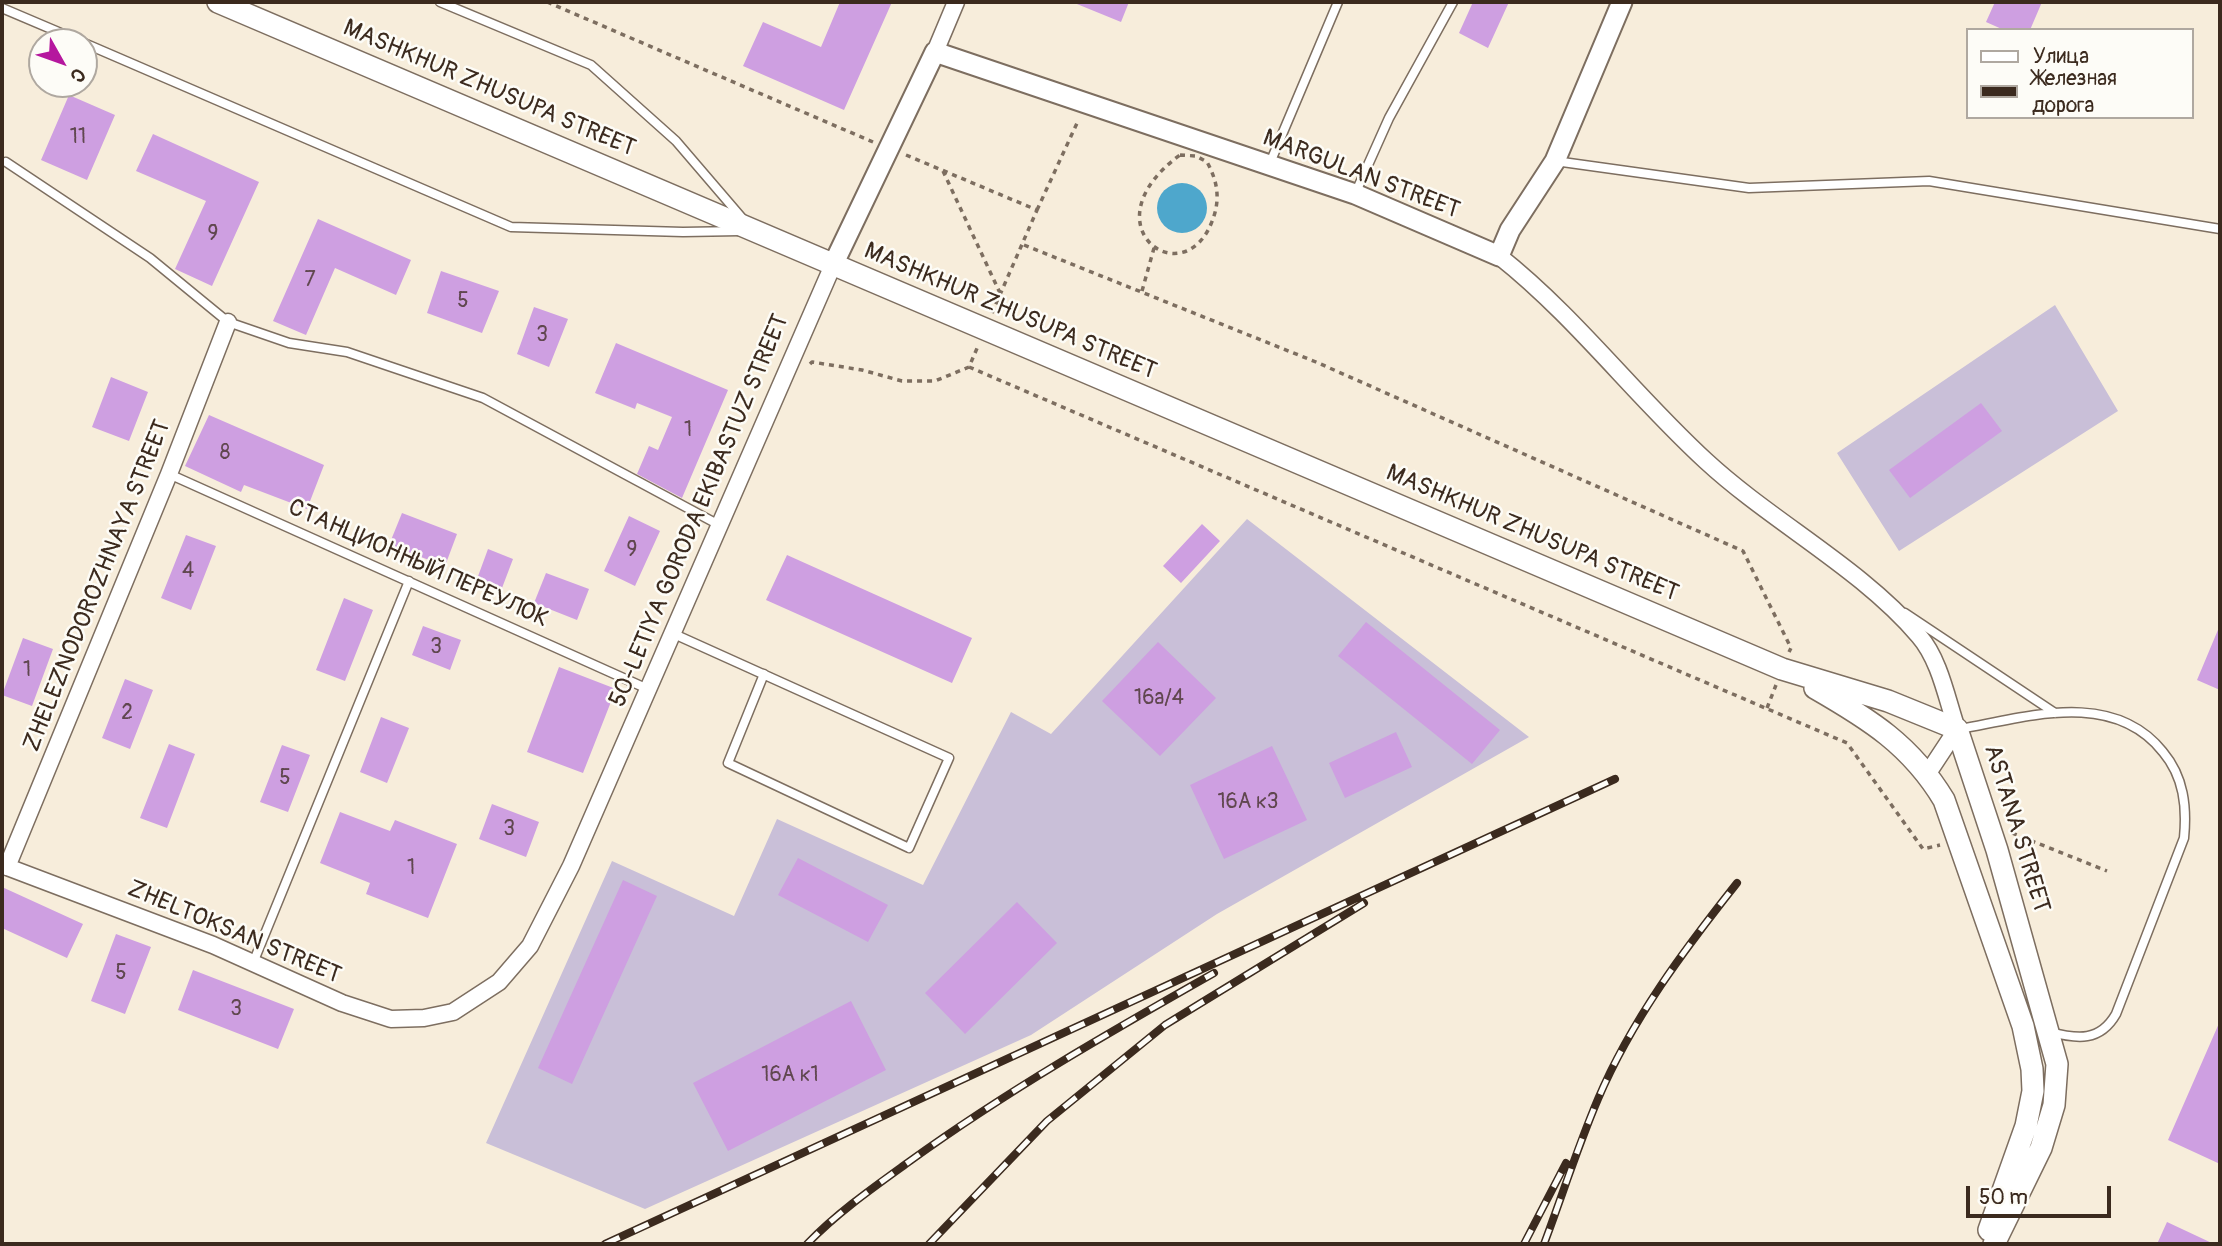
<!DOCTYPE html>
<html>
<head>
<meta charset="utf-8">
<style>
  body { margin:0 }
  #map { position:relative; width:2222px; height:1246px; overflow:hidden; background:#f7eddb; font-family:Pangolin,sans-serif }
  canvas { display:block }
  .frame { position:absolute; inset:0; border:4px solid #3b2a1e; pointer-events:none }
  .legend { position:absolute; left:1966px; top:28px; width:228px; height:91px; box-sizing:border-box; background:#fdfcf7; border:2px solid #afa8a0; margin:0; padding:9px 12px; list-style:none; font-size:21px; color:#3b2a1e }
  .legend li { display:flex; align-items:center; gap:14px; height:35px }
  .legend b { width:35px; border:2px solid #afa8a0 }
  .north { position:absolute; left:28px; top:28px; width:70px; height:70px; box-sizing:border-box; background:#fdfcf7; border:2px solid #afa8a0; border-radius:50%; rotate:130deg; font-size:19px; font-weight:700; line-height:28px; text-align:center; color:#3b2a1e }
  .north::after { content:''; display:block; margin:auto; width:24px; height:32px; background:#b5179e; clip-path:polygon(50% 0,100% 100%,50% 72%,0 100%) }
  .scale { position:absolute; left:1966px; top:1186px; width:145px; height:32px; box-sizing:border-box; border:4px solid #3b2a1e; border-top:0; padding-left:9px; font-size:21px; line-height:24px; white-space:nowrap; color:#3b2a1e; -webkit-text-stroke:5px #fdfcf7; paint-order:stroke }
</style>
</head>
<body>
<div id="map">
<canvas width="2222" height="1246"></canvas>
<div class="frame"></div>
<ul class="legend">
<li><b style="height:9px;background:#fff"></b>Улица</li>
<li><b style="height:9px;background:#3b2a1e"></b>Железная дорога</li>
</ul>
<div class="north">С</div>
<div class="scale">50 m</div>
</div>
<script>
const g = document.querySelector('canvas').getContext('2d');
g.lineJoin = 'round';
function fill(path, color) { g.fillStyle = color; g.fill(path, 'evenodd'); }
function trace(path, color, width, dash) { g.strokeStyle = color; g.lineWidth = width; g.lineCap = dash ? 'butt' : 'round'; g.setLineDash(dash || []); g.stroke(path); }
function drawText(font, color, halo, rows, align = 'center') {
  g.font = font + ' Pangolin,sans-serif'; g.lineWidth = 5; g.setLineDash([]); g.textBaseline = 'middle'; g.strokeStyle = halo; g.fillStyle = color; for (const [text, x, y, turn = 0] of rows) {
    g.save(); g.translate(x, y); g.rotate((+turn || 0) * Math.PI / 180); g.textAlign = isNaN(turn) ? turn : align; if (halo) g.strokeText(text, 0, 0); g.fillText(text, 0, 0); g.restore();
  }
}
fill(new Path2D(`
  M2055,305L2118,411L1899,551L1837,453Z
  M1247,519L1529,737L1217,914L1031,1035L645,1209L486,1143L612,861L734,916L777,819L923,885L1011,712L1051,734Z`), '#c9bfd8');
fill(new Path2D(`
  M1157 208a25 25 0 1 1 50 0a25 25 0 1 1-50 0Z`), '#4ea7cc');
fill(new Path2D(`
  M840,2H892L844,110L743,66L763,22L821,47Z
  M1072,2H1129L1121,22Z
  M1473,2H1509L1488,48L1459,33Z
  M1995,2H2042L2030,30H2004L1986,22Z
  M69,95L115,115L87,180L41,160Z
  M153,134L259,182L212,286L175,269L206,201L136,171Z
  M318,219L411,260L396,295L335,268L306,335L273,321Z
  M441,271L499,291L482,333L427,313Z
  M534,307L568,319L549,367L517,354Z
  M616,343L728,390L682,498L637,474L649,446L658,450L672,417L637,403L635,409L595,393Z
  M111,377L148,392L129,441L92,427Z
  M1981,403L2002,431L1910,498L1889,470Z
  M209,415L324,465L307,509L244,485L241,492L185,466Z
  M402,513L457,534L445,566L389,545Z
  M629,516L660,531L635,586L604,571Z
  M1202,524L1220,541L1181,583L1163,566Z
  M186,535L216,546L191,610L161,598Z
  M488,549L513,559L502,588L477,579Z
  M787,555L972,638L952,683L766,600Z
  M546,573L589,589L577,620L534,603Z
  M344,598L373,610L345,681L316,670Z
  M1366,622L1500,730L1472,764L1338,656Z
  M2220,625V690L2197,680Z
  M423,626L461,640L450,670L412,655Z
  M23,638L53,649L32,706L2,695Z
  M1158,642L1216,698L1160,756L1102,701Z
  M559,667L616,689L583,773L527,752Z
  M125,679L153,690L130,749L102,738Z
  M381,717L409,728L387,783L360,772Z
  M1396,732L1412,767L1345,798L1329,763Z
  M169,744L195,754L167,828L140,818Z
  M282,745L310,755L288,812L260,802Z
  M1272,746L1307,820L1224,859L1190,785Z
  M492,804L539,822L526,857L479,839Z
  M340,812L390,831L395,820L457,844L428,918L366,894L370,883L320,863Z
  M798,858L888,905L868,942L778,895Z
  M623,880L657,896L572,1084L538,1068Z
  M2,887L83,924L67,958L2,928Z
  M1017,902L1057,943L965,1034L925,993Z
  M116,934L151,947L125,1014L91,1001Z
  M193,970L294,1009L278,1049L178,1010Z
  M851,1001L886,1070L728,1151L693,1083Z
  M2220,1021V1164L2168,1140Z
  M2167,1222L2214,1244H2157Z`), '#ce9fe1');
const service = new Path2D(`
  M440,2L591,65L676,141L742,218
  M2,8L82,42
  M84,43L511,227L683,232L740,231
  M1555,161L1749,188L1929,181L2220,229
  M6,162L150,258L228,322L289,343L347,352L483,398L721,526
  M1270,163L1338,2
  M1355,194L1389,118L1453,2
  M169,474L650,690
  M1905,613L2055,713
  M674,634L949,758L909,848L728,763L764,674
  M1960,729C2027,717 2113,689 2163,752C2184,777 2187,807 2184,838L2116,1014C2100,1042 2077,1039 2050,1032
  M253,963L409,581`);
const minor = new Path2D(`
  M935,52L956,2
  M1499,256C1576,317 1634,395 1706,461C1772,522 1861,568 1919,636C1940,660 1947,700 1957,729L1928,773
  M2,865L213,945L342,1003L391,1019L424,1018L453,1012L499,982L530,946L571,866L833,265
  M7,867L169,474L228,322`);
const tertiary = new Path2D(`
  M833,265L935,52L1355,194L1499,256L1510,230L1555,161L1622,2`);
const secondary = new Path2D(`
  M218,2L1782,669L1888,701L1957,729L1997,850L2057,1064L2054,1105L2041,1148L1994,1244
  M1815,688C1869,719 1911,745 1944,800L2023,1026L2032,1069L2033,1091L2026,1126L1989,1230`);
trace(service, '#7d6e60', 11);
trace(minor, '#7d6e60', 19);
trace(tertiary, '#7d6e60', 23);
trace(secondary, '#7d6e60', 24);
trace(new Path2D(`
  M547,2L873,142
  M906,155L1037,210L992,313
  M1180,155L1196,156L1207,162C1218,182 1221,201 1211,224C1181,295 1086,224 1180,155Z
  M943,171L1000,293
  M1037,210L1078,121
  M1024,245L1316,362L1743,551L1791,648L1789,652
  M1142,291L1154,248
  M810,364L812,362L862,370L902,381H935L969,367L978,346
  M969,367L1847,743L1923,849L1940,845
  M1767,708L1776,685
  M2012,833L2107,871`), '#7d6e60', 3.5, [5, 5]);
trace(service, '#fff', 8);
trace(minor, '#fff', 16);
trace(tertiary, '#fff', 19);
trace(secondary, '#fff', 21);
const rail = new Path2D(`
  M605,1244L1615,779
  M807,1244C838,1212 874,1187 910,1161C1007,1091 1110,1032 1214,973
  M929,1244L1047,1121L1165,1025L1364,903
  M1524,1244L1566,1163
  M1544,1244C1562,1196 1578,1146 1598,1099C1632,1019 1684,950 1737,883`);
trace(rail, '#3b2a1e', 8);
trace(rail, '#fdfcf7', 5, [16]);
drawText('21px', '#60474f', null, [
  ["11",78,138],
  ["9",213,235],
  ["7",310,281],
  ["5",463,302],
  ["3",542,336],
  ["1",688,431],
  ["8",225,454],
  ["9",632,551],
  ["4",188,572],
  ["3",436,648],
  ["1",27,671],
  ["16а/4",1159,699],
  ["2",127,714],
  ["5",285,779],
  ["16А к3",1248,803],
  ["3",509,830],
  ["1",411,869],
  ["5",121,974],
  ["3",236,1010],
  ["16А к1",790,1076]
]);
drawText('24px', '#3b2a1e', '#fdfcf7', [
  ["MASHKHUR ZHUSUPA STREET",489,89,23],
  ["MARGULAN STREET",1361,175,21],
  ["MASHKHUR ZHUSUPA STREET",1010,312,23],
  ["50-LETIYA GORODA EKIBASTUZ STREET",700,511,-67],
  ["MASHKHUR ZHUSUPA STREET",1532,534,23],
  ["СТАНЦИОННЫЙ ПЕРЕУЛОК",418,564,24],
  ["ZHELEZNODOROZHNAYA STREET",98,586,-68],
  ["ASTANA STREET",2016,829,73],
  ["ZHELTOKSAN STREET",234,933,23]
]);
</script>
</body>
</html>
